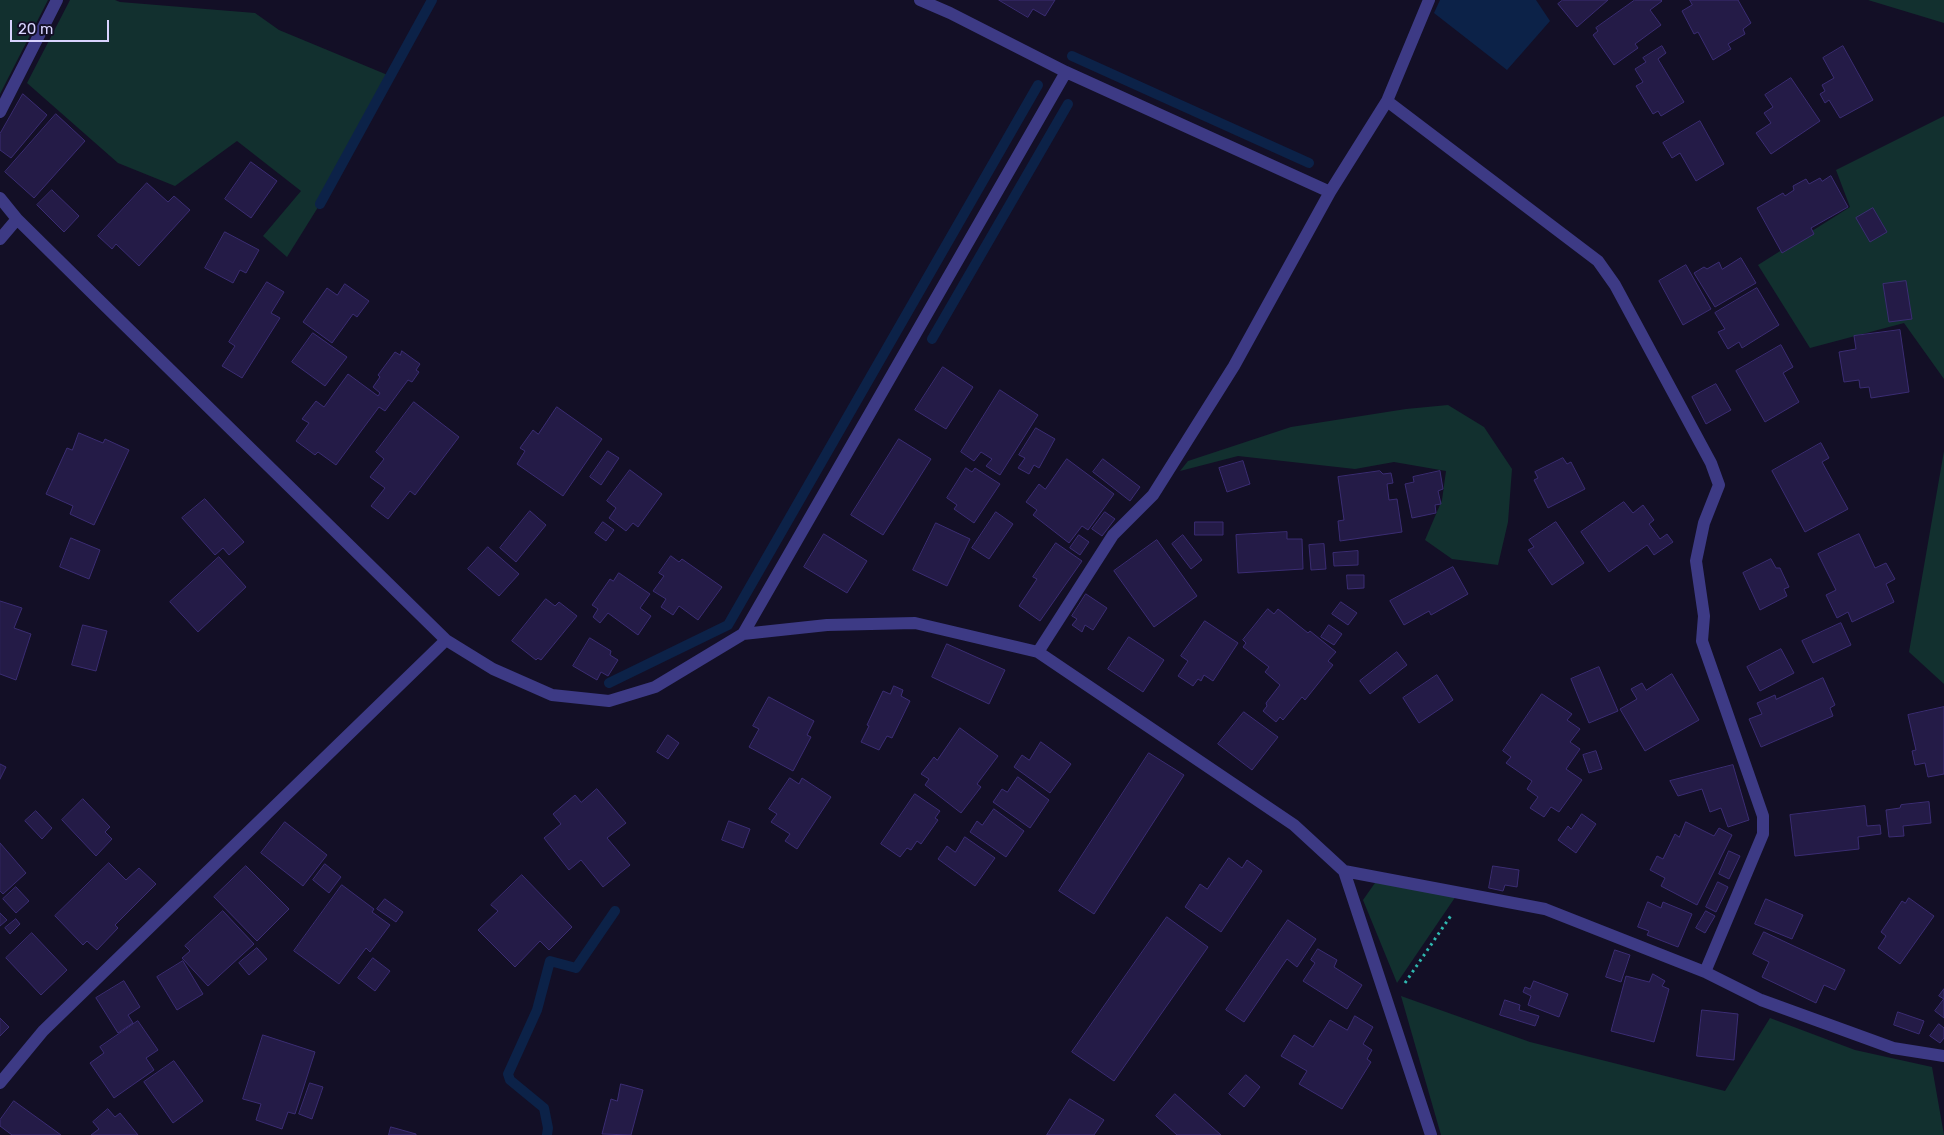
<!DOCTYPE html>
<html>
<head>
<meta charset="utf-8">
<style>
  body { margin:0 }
  #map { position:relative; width:1944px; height:1135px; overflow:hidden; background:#130f26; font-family:Rubik,sans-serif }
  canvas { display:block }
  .scale { position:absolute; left:10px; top:20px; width:99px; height:22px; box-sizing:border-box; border:2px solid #d9d4ff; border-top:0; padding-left:6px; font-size:15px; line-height:18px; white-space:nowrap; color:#d9d4ff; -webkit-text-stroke:4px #130f26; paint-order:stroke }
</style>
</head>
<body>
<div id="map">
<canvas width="1944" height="1135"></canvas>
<div class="scale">20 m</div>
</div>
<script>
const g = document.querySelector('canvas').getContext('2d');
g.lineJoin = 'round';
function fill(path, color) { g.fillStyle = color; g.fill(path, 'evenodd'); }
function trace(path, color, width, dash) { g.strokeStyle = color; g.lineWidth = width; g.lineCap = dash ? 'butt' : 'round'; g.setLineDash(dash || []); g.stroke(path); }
fill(new Path2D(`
  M0,0H48L0,94Z
  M70,0H115L120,2L255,13L279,30L390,76L320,204L287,257L263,236L301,191L237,141L175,186L118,163L27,83Z
  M1868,0H1944V23Z
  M1944,116V379L1904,323L1810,348L1758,265L1850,207L1836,170Z
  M1448,405L1484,427L1512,469L1508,522L1498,565L1452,559L1425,540L1442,500L1446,471L1394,462L1355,469L1238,456L1180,471L1188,461L1291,427L1406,409Z
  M1944,451V684L1909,652Z
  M1377,880L1456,896L1397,983L1363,900Z
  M1401,996L1530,1042L1725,1091L1770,1018L1855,1050L1932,1067L1944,1135H1441Z`), '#12302f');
fill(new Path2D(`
  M1440,0H1536L1550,21L1507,70L1434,13Z`), '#0c2248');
trace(new Path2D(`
  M1072,56L1309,163
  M320,204L432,0
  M932,339L1068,104
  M609,683L728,625L1038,85
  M547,1135L548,1128L544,1108L510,1080L508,1074L537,1010L550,961L576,968L615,911`), '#0c2248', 10);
const building = new Path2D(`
  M999,0H1055L1045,16L1033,9L1028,17Z
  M1563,0H1608L1577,27L1558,4Z
  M1635,0H1661L1662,1L1650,10L1661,25L1635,44L1638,48L1614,65L1593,35L1598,31L1596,28Z
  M1690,0H1738L1751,23L1743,29L1745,34L1728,44L1731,49L1713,60L1698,32L1694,34L1682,11L1692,5Z
  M1662,46L1666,53L1658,59L1684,102L1661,116L1658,111L1653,114L1636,86L1643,82L1635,69L1646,62L1643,58Z
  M1843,46L1873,100L1840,118L1829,100L1825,103L1820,94L1825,91L1822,85L1834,78L1823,58Z
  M1791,78L1820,121L1771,154L1756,133L1771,123L1764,113L1773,107L1765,95Z
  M23,94L47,115L11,158L0,150V134Z
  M56,114L85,141L34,198L5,172Z
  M1700,121L1724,164L1696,181L1680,153L1672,158L1663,143Z
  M251,162L277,181L251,218L225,199Z
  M1831,176L1848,207L1811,228L1814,234L1782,253L1757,208L1783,193L1785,196L1794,190L1793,186L1806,179L1809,184L1820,178L1822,181Z
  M147,183L168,202L174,196L190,210L139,266L116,244L112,249L98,236Z
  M52,190L79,216L64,232L37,205Z
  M1873,208L1887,232L1870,242L1856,218Z
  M225,232L259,250L246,273L240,270L233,283L205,268Z
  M1741,258L1756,283L1715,307L1694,273L1704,267L1707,269L1719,262L1722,269Z
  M1686,265L1711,309L1683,325L1659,281Z
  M1906,281L1912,319L1889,322L1883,284Z
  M267,282L284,292L271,313L280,318L242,378L222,366L235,346L229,342Z
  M345,284L369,301L357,317L353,314L332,343L303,322L327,288L337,295Z
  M1757,288L1779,325L1742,348L1739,342L1728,349L1718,332L1725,329L1715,313Z
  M1900,330L1909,392L1871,398L1869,387L1860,388L1859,380L1844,382L1839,352L1856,349L1854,336Z
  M313,333L347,357L325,386L292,362Z
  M1781,345L1793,367L1783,373L1799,402L1765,422L1736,371Z
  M402,351L420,364L416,370L419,372L412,382L408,380L385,411L379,407L336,465L318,452L315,455L296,441L309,423L302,419L316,401L324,407L348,374L378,396L380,393L373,387L380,377L378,375L395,352L400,355Z
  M943,367L973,387L946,429L915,410Z
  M1716,384L1731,410L1706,424L1692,397Z
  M1000,390L1038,415L1000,475L986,466L992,459L981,452L974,461L961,452Z
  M414,402L459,437L415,495L410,491L388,519L371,506L385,488L370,477L384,459L376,452Z
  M557,407L602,439L563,496L517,464L525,451L520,448L533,430L538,434Z
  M1036,428L1055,439L1039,468L1034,465L1029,474L1018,468L1025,458L1019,455Z
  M79,433L103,443L105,439L129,450L94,525L70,514L73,506L46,494L67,448L72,450Z
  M899,439L931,459L883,535L851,515Z
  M1821,443L1829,458L1822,462L1848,509L1805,532L1772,471Z
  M608,451L619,458L601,485L590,477Z
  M1563,458L1567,464L1571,462L1585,489L1548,508L1534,480L1538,478L1535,472Z
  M1067,459L1114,494L1088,530L1082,526L1069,543L1033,515L1037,510L1026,502L1039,484L1045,489Z
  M1103,459L1140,487L1130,501L1093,472Z
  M1243,461L1250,484L1227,492L1219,468Z
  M966,468L972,472L975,468L1000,484L974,523L954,509L957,505L947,498Z
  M630,470L662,494L638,527L633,523L626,531L609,518L616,508L607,501Z
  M1380,471L1383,474L1391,473L1393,483L1387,484L1389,500L1397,499L1402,532L1340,541L1338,521L1344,520L1338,477Z
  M1440,471L1443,489L1438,491L1441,504L1435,505L1436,513L1412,518L1405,484L1414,482L1413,477Z
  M205,499L244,542L229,555L223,548L215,555L182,518Z
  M1624,502L1633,513L1643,505L1654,520L1649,524L1660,539L1667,534L1673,542L1654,555L1647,545L1609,572L1581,532Z
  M530,511L546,525L516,562L500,548Z
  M996,512L1013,524L989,559L972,548Z
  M1105,512L1115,519L1102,536L1092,529Z
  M603,522L614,530L606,541L595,533Z
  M1195,522H1223V535H1195Z
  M1556,522L1584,563L1552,585L1528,550L1534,547L1529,540Z
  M936,523L970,539L947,586L913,570Z
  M1287,532V539H1302L1303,569L1238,573L1236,535Z
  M824,534L867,561L847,593L804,567Z
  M1859,534L1875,568L1886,563L1895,579L1886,584L1894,602L1852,622L1848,612L1837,618L1826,595L1836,590L1818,554Z
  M1079,535L1089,542L1080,555L1070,548Z
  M1183,535L1202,560L1191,569L1172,544Z
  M71,538L100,550L89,579L60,567Z
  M1157,540L1197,596L1154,627L1114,571Z
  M1056,543L1082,561L1040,621L1019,606L1037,579L1033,577Z
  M1324,544L1326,569L1311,570L1309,545Z
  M488,547L519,574L499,596L468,569Z
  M1358,551V565L1334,566L1333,553Z
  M671,556L679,562L682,559L722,587L698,620L679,606L673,615L661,607L666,599L653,591L664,576L659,573Z
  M219,557L246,587L198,632L170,602Z
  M1771,559L1776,568H1780L1789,587L1784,589L1787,596L1760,610L1743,573Z
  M1453,567L1468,594L1431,615L1429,611L1404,625L1390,601Z
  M619,573L650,594L640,608L651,616L638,635L608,613L600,623L593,617L598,609L592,605L610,579L613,581Z
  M1347,575H1364V588L1348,589Z
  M1086,594L1107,608L1093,630L1085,625L1082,632L1072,625L1077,619L1072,616Z
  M546,599L555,606L559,602L577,616L541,660L538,658L536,660L512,641Z
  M0,601L22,608L14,628L31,634L16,680L0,674Z
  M1341,602L1357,613L1348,625L1332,614Z
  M1268,609L1274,614L1278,609L1308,633L1310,631L1336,652L1328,661L1333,665L1305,700L1302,697L1283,720L1280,717L1276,722L1263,711L1267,706L1266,703L1280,685L1265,672L1269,667L1243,647L1246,643L1243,640Z
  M1205,621L1238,643L1213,681L1204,675L1201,681L1198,679L1193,686L1178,676L1188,661L1181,656Z
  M1841,623L1851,645L1813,663L1802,641Z
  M83,625L107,631L96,671L72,665Z
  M1329,625L1342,634L1334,645L1321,637Z
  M1129,637L1164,660L1143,692L1108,669Z
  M590,638L611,651L610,655L618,660L608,676L601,672L597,680L573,666Z
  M947,644L1005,670L989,704L932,677Z
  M1781,649L1794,673L1760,691L1747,667Z
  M1397,652L1407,665L1370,694L1360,681Z
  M1599,667L1618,711L1589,723L1571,679Z
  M1672,674L1699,720L1645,751L1620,709L1637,699L1631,689L1642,683L1646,690Z
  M1437,675L1453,700L1419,723L1403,698Z
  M1823,678L1835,705L1830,708L1833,716L1761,747L1749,719L1762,714L1757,703L1775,695L1776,699Z
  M894,686L903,690L901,696L910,701L892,738L887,736L879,750L861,742L869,726L867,725L883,691L890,694Z
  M1542,694L1572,714L1567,720L1580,729L1570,742L1580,749L1566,769L1582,780L1559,812L1551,807L1544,817L1530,808L1538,797L1527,789L1532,781L1506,763L1511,757L1503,751Z
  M769,697L814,721L807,735L811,737L793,771L749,747L759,729L753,726Z
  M1944,707V774L1928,777L1925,763L1915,765L1912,751L1916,750L1908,715Z
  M1244,712L1278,737L1252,770L1218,744Z
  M960,728L998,756L977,784L981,787L961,813L925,785L929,779L921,774L934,757L937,760Z
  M668,735L679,743L668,759L657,752Z
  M1041,742L1071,764L1050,793L1014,767L1022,755L1029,760Z
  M1596,751L1602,769L1589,773L1583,755Z
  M1149,753L1184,775L1094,914L1059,891Z
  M0,764L6,767L0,779Z
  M1733,765L1749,820L1728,827L1721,808L1710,812L1702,789L1678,796L1670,781Z
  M1018,777L1049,800L1030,828L993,802L1002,789L1007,792Z
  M790,778L799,784L802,778L831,797L797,849L785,841L790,834L771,822L777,814L769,809Z
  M597,789L626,823L607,838L630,865L603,887L581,860L569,870L544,838L561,824L553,814L575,795L581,802Z
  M915,794L940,811L935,818L938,820L921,844L917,841L911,850L907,848L900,857L881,844Z
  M83,799L110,827L105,832L112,839L96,856L62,820Z
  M1929,802L1931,823L1903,826L1904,836L1889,837L1886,810L1900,808L1901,805Z
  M1865,806L1867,826L1880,825L1881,834L1858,837L1859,849L1795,856L1790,815Z
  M994,809L1024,831L1006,857L970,832L977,821L982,825Z
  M36,811L52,828L42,839L25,821Z
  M1582,814L1596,824L1576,853L1558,840L1568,826L1571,829Z
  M729,821L750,829L743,848L722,840Z
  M285,822L327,855L303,886L261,853Z
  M1686,822L1714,836L1719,828L1732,835L1697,905L1661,886L1665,878L1650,870L1657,856L1663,859L1675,834L1679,837Z
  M965,837L995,858L975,886L938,859L947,846L955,852Z
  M0,843L26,873L3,894L0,891Z
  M1729,851L1740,856L1729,879L1719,874Z
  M1229,858L1242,868L1247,860L1262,871L1221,932L1185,907L1200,884L1207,889Z
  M109,863L126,880L139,868L156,884L115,925L118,928L97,950L87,941L83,945L55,916Z
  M325,864L341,877L329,893L313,880Z
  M246,866L289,909L257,941L214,897Z
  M1493,866L1519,870L1517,887L1505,885L1503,891L1489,888Z
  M522,875L572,927L549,950L540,941L515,967L478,930L498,911L491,905Z
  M1718,882L1728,887L1716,912L1706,907Z
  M342,885L374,909L372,912L390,925L370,952L366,948L339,984L294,951Z
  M16,887L29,901L16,913L3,899Z
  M1909,898L1934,916L1900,964L1878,948L1886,936L1881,932L1902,901L1905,903Z
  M385,899L403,912L396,922L377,909Z
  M1766,899L1803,915L1792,939L1755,924Z
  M1648,902L1661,908L1663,902L1692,914L1678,947L1647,935L1649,931L1638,927Z
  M223,911L254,944L208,986L182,958L190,951L185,946Z
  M1706,911L1715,916L1705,933L1696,928Z
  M0,913L7,920L0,926Z
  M1167,917L1208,947L1114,1081L1072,1052Z
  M16,919L20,924L10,934L5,928Z
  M1288,920L1316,939L1297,967L1287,959L1244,1022L1226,1010Z
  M1764,932L1845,970L1835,990L1824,985L1816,1003L1762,977L1769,962L1753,954Z
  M32,933L67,970L41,995L6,958Z
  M257,948L267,959L249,975L239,963Z
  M1318,949L1337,960L1334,967L1362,985L1347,1009L1303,981L1315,963L1311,960Z
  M1615,950L1630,955L1621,982L1606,977Z
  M373,958L390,971L375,991L358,978Z
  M183,961L203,994L177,1010L157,977Z
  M1653,974L1665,981L1662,986L1669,989L1654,1042L1611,1031L1626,976L1649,982Z
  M124,981L140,1007L128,1015L133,1023L118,1033L96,998Z
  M1534,981L1568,994L1559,1017L1528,1005L1531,996L1523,992L1525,987L1530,989Z
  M1944,989V999L1939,996Z
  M1944,999V1018L1935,1011Z
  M1505,1000L1520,1005L1519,1010L1539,1016L1535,1026L1500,1015Z
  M1702,1010L1738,1014L1734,1060L1697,1056Z
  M1898,1012L1924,1021L1919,1034L1894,1025Z
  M1355,1016L1373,1027L1363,1044L1372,1050L1367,1059L1371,1062L1342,1109L1299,1084L1307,1071L1281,1056L1294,1035L1313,1047L1330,1020L1347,1030Z
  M0,1018L9,1027L0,1036Z
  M138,1021L158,1050L146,1058L154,1070L114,1098L90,1063L104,1053L100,1047Z
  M1939,1024L1944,1028V1038L1940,1043L1930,1036Z
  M263,1035L315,1052L295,1114L288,1112L282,1129L256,1120L261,1104L243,1099Z
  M174,1061L203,1101L173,1123L144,1082Z
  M1246,1075L1260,1087L1244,1107L1229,1094Z
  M310,1083L323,1087L312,1119L299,1114Z
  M621,1084L643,1090L631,1135L602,1134L611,1099L617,1101Z
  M1175,1094L1221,1135H1177L1156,1116Z
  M1070,1099L1104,1120L1094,1135H1047Z
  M14,1101L61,1135H12L0,1126V1120Z
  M108,1109L115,1117L120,1113L138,1135H91L99,1129L93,1122Z
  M391,1127L416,1134V1135H389Z`);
fill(building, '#241b47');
trace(building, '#3b2d73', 1);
trace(new Path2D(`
  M1405,983L1452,914`), '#2fb8b0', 3, [2.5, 4]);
trace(new Path2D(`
  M920,0L950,13L1066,72L1330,192
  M1387,101L1598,261L1615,285L1711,463L1719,485L1704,523L1696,561L1704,616L1702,641L1763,816V834L1705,972
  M0,112L57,0
  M0,198L17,219L94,295L446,640L493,669L552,695L609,701L655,687L743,634L827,625L915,623L1038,652L1294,825L1344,871L1431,1135
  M0,239L17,219
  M743,634L1066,72
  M1038,652L1113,535L1153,495L1234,366L1330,192L1387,101L1429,0
  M1344,871L1545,909L1705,972L1761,1000L1893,1048L1944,1056
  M0,1083L43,1031L446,640`), '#3d3a85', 12);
</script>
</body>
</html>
